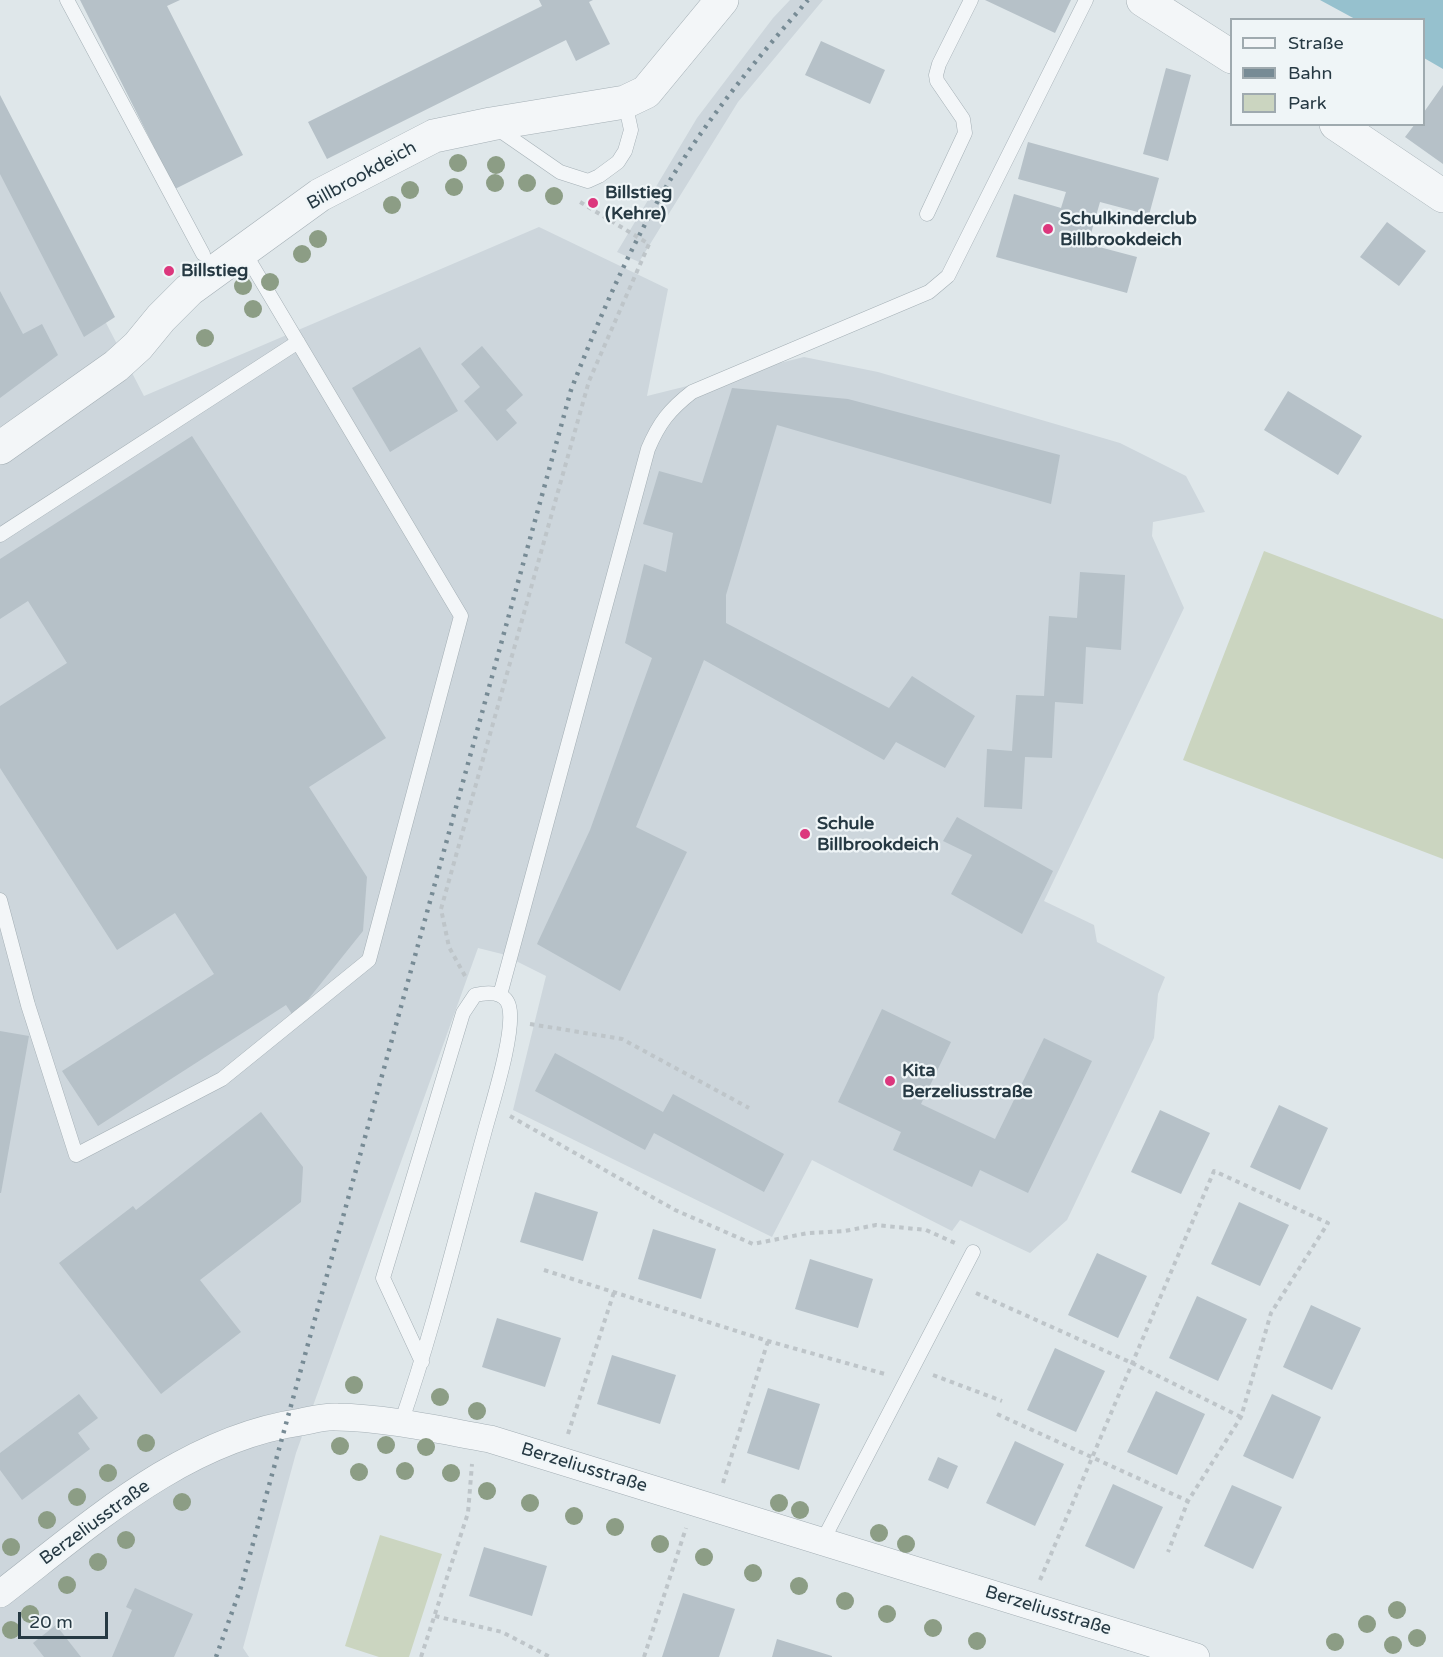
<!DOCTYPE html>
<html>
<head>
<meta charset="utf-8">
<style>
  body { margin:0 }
  #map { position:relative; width:1443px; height:1657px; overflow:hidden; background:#dfe7ea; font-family:"Varela Round",sans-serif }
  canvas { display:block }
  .legend { position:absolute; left:1230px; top:18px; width:195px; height:108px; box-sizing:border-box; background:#eff5f7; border:2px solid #9faaaf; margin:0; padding:8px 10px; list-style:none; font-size:18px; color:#263943 }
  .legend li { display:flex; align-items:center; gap:12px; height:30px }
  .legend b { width:30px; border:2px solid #9faaaf }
  .scale { position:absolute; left:18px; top:1612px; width:90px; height:27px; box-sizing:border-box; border:3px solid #263943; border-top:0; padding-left:8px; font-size:18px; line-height:21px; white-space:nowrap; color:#263943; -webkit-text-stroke:4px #eff5f7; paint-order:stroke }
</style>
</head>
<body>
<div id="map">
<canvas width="1443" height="1657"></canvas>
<ul class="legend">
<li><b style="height:8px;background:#f3f6f8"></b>Straße</li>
<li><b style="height:8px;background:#778b95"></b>Bahn</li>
<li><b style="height:16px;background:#cbd5c0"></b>Park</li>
</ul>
<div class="scale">20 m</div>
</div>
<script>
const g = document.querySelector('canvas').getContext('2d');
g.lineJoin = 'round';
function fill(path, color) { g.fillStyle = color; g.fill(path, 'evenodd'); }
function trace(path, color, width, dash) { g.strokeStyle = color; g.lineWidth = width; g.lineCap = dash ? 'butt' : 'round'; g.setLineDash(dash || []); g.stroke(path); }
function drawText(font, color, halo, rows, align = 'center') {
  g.font = font + ' "Varela Round",sans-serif'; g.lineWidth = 4.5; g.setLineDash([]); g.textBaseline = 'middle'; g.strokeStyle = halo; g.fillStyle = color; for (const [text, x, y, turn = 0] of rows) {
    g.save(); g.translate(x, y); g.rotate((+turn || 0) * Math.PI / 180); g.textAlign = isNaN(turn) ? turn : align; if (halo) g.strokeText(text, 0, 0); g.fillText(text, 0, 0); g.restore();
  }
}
fill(new Path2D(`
  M790,0H823L738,102L639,262L617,252L697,118L773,18Z
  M0,119L144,396L539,227L668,289L647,396L804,357L878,372L1120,443L1186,476L1205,512L1153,522L1152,536L1184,608L1044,901L1094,925L1097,942L1165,977L1158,994L1154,1038L1067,1220L1030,1253L960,1220L952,1231L812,1160L772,1237L513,1110L546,976L502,954L478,948L296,1453L243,1648L249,1657H0Z`), '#cdd6dc');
fill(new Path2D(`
  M1264,551L1443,619V859L1183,760Z
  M380,1535L442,1554L409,1657H379L345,1646Z`), '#cbd5c0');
fill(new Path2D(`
  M1320,0H1443V69L1424,58V20L1355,19Z`), '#96c1ce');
fill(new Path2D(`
  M80,0H180L167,6L243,155L175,189Z
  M539,0H593L589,2L610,44L576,61L566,40L327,159L308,122L542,6Z
  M985,0H1071L1055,33Z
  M821,41L885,70L870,104L805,75Z
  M1166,68L1191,75L1168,161L1143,154Z
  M1443,85V164L1405,137L1415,124H1424V112Z
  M0,95L115,317L84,337L0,174Z
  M1028,142L1159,178L1149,215L1100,202L1088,244L1137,257L1127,293L996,257L1014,194L1061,208L1066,192L1018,179Z
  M1387,222L1426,251L1399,286L1360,257Z
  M0,291L23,334L42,324L58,355L0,398Z
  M482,346L523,395L506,410L517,423L497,441L464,401L480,387L461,364Z
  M420,347L458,411L390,452L352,388Z
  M732,388L848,399L1060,455L1051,504L777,425L726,595V623L889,708L912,676L975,716L945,768L896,742L884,760L704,660L636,827L687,852L620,991L537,944L590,830L652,658L625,643L644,564L666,572L673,533L643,524L659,471L702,483Z
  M1288,391L1362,436L1338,475L1264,430Z
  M192,436L386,738L309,787L367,877L363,931L294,1017L286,1005L98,1126L62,1071L214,974L175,913L117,950L0,768V706L67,663L28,601L0,619V559Z
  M1080,572L1125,575L1121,650L1086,647L1083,704L1055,702L1052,758L1025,757L1022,809L984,807L987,749L1012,751L1016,695L1044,696L1049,616L1077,618Z
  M957,817L1053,871L1022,934L951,894L972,855L943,841Z
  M882,1009L951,1042L921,1104L995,1139L1044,1038L1092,1061L1028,1193L980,1170L972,1187L893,1150L901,1132L838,1102Z
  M0,1031L29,1036L1,1193H0Z
  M555,1053L663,1112L673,1094L784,1154L764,1192L654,1133L645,1150L535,1091Z
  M1279,1105L1328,1128L1300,1190L1250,1167Z
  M1160,1110L1210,1133L1181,1194L1131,1172Z
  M261,1112L303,1167L301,1202L200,1280L241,1332L161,1394L59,1263L133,1206L136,1210Z
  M535,1192L598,1212L583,1261L520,1242Z
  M1239,1202L1289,1225L1260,1286L1211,1264Z
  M653,1229L716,1249L701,1299L638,1279Z
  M1097,1253L1147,1276L1118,1338L1068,1315Z
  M810,1259L873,1279L858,1328L795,1309Z
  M1197,1296L1247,1319L1218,1381L1169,1358Z
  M1311,1305L1361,1328L1332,1390L1283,1367Z
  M497,1318L561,1338L545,1387L482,1367Z
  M1055,1348L1105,1371L1076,1432L1027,1410Z
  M612,1355L676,1375L660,1424L597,1404Z
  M768,1388L820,1404L799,1470L747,1453Z
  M1156,1391L1205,1414L1177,1475L1127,1452Z
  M79,1394L98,1418L78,1433L90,1449L22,1500L0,1470V1453Z
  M1272,1394L1321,1417L1293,1479L1243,1456Z
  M1015,1441L1064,1464L1035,1526L986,1503Z
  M938,1457L958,1466L948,1489L928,1480Z
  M1113,1484L1163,1507L1134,1569L1085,1546Z
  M1232,1485L1282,1507L1253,1569L1204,1546Z
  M484,1547L547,1566L532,1616L469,1596Z
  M135,1588L193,1614L174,1657H112L132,1610L126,1607Z
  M683,1593L735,1609L719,1657H662Z
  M56,1625L81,1657H44L33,1643Z
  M777,1639L832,1656V1657H772Z`), '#b6c1c8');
const service = new Path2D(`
  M67,0L203,254
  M495,127L560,172L588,181L599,176L618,162L625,151L631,130L625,102
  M927,214L965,133L963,119L937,81L936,75L939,64L971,0
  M0,535L298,342
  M0,900L28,1005L76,1155L222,1079L369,960L461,616L243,250
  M500,995L648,449C659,423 669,410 692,392L929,292L948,276L1086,0
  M401,1423C434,1328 457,1231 484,1134C491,1107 516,1031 509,1006C505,991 487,992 475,995L463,1013L383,1278L422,1362
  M822,1542L973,1252`);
const minor = new Path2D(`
  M0,1594C91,1524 184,1439 301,1422C312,1420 325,1416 337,1417C388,1418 439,1430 490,1439L1196,1657`);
const tertiary = new Path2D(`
  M1143,0L1232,57
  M1336,124L1443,196
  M0,448L116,366L138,346L161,318L189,290L320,195L434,136L491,124L625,102L646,92L722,0`);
trace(service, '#a4afb5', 15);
trace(minor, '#a4afb5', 28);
trace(tertiary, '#a4afb5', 34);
trace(new Path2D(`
  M465,976L449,947L441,909L589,381L649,244L580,202
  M530,1024L622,1039L749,1108
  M510,1116L675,1210L753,1244L808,1233L845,1231L876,1225L926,1230L955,1243
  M544,1270L768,1341L885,1374
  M976,1293L1132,1363L1241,1417
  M933,1375L1002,1401
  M997,1414L1188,1501
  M568,1434L614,1292
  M723,1483L768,1341
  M1040,1580L1214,1171L1328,1223L1271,1313L1241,1417L1188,1501L1168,1552
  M435,1616L502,1632L550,1657
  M421,1657L468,1513L472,1464
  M644,1657L686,1528`), '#bec5c9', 4, [4.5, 4.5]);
trace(service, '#f3f6f8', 14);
trace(minor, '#f3f6f8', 27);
trace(tertiary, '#f3f6f8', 33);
trace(new Path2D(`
  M216,1657L241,1587L571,390C600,316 631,244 672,177C711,114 759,56 808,0`), '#778b95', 4.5, [3, 6]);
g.fillStyle = '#8c9d85';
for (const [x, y] of [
  [458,163],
  [496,165],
  [495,183],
  [527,183],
  [454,187],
  [410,190],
  [554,196],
  [392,205],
  [318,239],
  [302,254],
  [270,282],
  [243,286],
  [253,309],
  [205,338],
  [354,1385],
  [440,1397],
  [477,1411],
  [146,1443],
  [386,1445],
  [340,1446],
  [426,1447],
  [405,1471],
  [359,1472],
  [108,1473],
  [451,1473],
  [487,1491],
  [77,1497],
  [182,1502],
  [530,1503],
  [779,1503],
  [800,1510],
  [574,1516],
  [47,1520],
  [615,1527],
  [879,1533],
  [126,1540],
  [660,1544],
  [906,1544],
  [11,1547],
  [704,1557],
  [98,1562],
  [753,1573],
  [67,1585],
  [799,1586],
  [845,1601],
  [1397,1610],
  [30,1614],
  [887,1614],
  [1367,1624],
  [933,1628],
  [11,1630],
  [1417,1638],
  [977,1641],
  [1335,1642],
  [1393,1645]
]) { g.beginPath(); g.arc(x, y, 9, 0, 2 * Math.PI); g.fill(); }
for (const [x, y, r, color] of [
  [593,203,6,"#dc377d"],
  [1048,229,6,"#dc377d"],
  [169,271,6,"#dc377d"],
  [805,834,6,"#dc377d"],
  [890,1081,6,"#dc377d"]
]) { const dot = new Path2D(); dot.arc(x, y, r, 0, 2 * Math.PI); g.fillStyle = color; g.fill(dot); trace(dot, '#eff5f7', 2); }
drawText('18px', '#263943', '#eff5f7', [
  ["Billbrookdeich",362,176,-29],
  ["Berzeliusstraße",584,1468,17],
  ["Berzeliusstraße",95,1523,-36],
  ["Berzeliusstraße",1048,1611,17]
]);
drawText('bold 18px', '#263943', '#eff5f7', [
  ["Billstieg",605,193],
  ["(Kehre)",605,214],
  ["Schulkinderclub",1060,219],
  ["Billbrookdeich",1060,240],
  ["Billstieg",181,271],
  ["Schule",817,824],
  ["Billbrookdeich",817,845],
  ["Kita",902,1071],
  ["Berzeliusstraße",902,1092]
], 'left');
</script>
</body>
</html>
